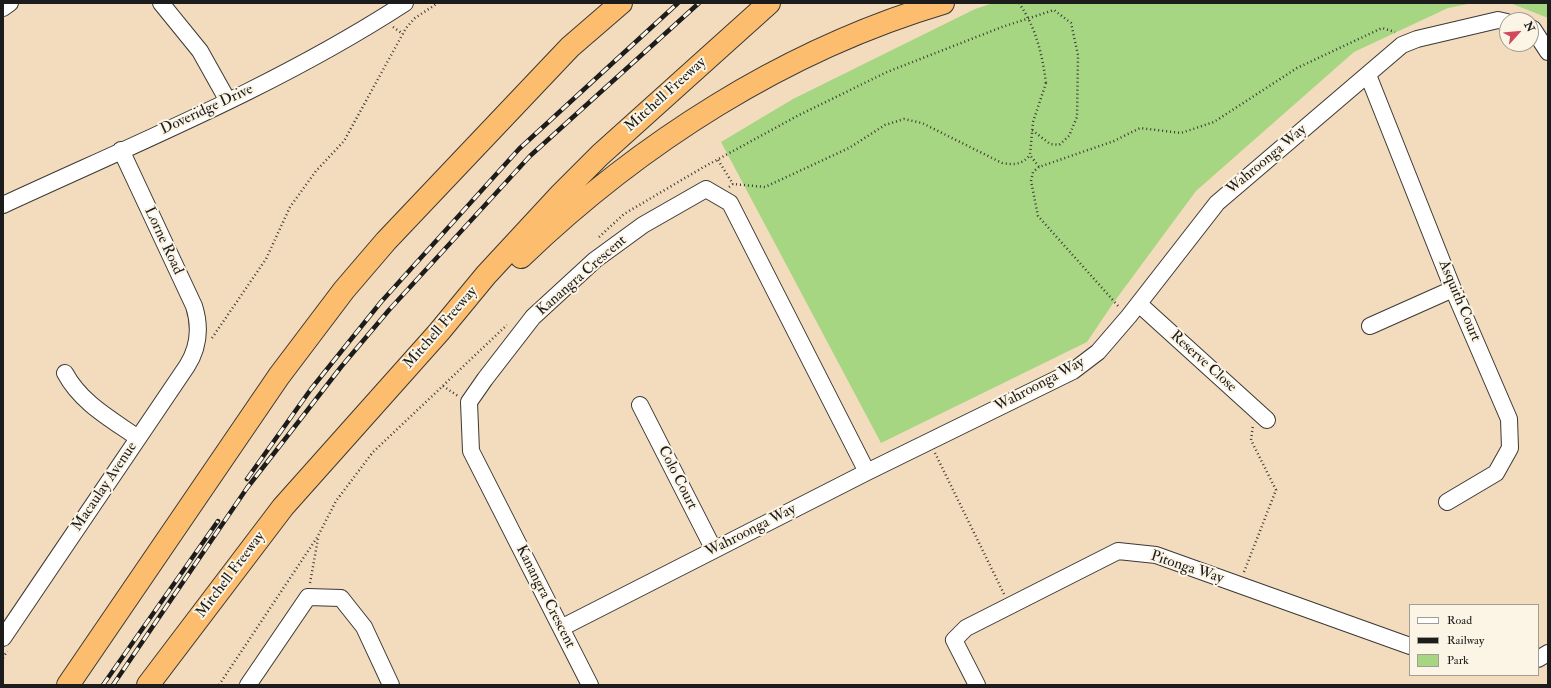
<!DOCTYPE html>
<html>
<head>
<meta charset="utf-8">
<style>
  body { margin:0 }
  #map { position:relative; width:1551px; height:688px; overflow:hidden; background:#f2dcbd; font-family:"IM FELL Double Pica",serif }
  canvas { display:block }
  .frame { position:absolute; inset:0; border:4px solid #1c1c1c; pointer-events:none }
  .legend { position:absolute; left:1409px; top:604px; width:130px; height:72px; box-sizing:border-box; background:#fcf5e5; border:1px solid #a29e95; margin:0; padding:5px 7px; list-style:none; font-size:12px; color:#1c1c1c }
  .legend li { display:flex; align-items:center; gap:8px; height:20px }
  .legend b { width:20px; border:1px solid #a29e95 }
  .north { position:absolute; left:1499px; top:12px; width:40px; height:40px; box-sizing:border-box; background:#fcf5e5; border:1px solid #a29e95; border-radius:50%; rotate:63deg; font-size:11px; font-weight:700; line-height:16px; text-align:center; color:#1c1c1c }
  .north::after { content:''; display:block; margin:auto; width:14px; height:18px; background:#d1495b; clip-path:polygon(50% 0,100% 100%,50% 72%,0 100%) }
</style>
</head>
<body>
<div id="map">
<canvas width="1551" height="688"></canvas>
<div class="frame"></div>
<ul class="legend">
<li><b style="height:5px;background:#fff"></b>Road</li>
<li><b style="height:5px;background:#1c1c1c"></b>Railway</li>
<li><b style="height:11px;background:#a7d683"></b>Park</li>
</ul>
<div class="north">N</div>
</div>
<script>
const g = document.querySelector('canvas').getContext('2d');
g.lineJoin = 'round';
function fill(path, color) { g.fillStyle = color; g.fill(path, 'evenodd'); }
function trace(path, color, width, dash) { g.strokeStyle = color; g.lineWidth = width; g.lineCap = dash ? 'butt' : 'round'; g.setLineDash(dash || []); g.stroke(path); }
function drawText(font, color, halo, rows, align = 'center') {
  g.font = font + ' "IM FELL Double Pica",serif'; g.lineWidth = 4; g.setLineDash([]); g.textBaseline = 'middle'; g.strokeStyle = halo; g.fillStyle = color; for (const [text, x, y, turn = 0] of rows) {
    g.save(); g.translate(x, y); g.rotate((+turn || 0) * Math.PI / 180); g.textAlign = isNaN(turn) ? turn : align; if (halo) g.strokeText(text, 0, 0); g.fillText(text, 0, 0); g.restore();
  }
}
fill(new Path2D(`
  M993,3H1473L1448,8L1354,52L1196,191L1114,302L1087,342L881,443L721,142L793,99L975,9Z
  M1510,3H1548V18Z`), '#a7d683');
const minor = new Path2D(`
  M161,3L200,51L228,101
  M3,8L10,3
  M1531,28L1533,29L1548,52
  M1368,75L1453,289L1509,419L1510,448L1496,473L1447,502
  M3,205C139,142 279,85 405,3
  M1139,304L1267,420
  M1370,326L1453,289
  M65,373C81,403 111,419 138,438
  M640,405L714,550
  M561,628L867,472L1073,371L1098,352L1129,316L1217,203L1402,45L1417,39L1498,20L1507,22
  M3,638L187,366C199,347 201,328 194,306L121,150
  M1538,659L1548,653
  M248,685L308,597L341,598L364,627L391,685
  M590,685L471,451L469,402L485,379L533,317L595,260L643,225L706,189L730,203L867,472
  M977,685L954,640L966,628L1118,551L1156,555L1410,646`);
const motorway = new Path2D(`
  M521,257C640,143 785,50 943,3
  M68,685L279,376L344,290L386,241L570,47L621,3
  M148,685L283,507L439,332L486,275L561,194L600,155L769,3`);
trace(minor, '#3c3934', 18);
trace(motorway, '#3c3934', 24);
trace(new Path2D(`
  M393,27L403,34
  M1046,83L1033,122L1030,155L1039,167L1114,141L1140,128L1181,133L1214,122L1297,68L1382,28L1395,32
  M718,160L733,184
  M1039,167L1033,172L1031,181L1038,216L1119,307
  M729,187L733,184L765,187L849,148L885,125L904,119L922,123L1002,163C1013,165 1022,165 1030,155
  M599,237L624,214L702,168L799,115L887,72L1002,27L1054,10L1071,23L1078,55L1077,117L1069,136L1059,145L1050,144L1032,130
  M212,338L266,259L290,207L316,171L344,141L406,28L415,18L438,3
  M443,386L458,396
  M935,453L1004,594
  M1244,572L1276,490L1251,440L1253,425
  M310,583L318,539
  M3,658L7,651
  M219,685L318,536L336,501L373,452L507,325`), '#3c3934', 2.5, [1, 3]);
trace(minor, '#fff', 16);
trace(motorway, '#fcbd6f', 22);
const rail = new Path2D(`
  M247,479L311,389L381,302L519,149L678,3
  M103,685L218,521
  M113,685L247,488L341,367L389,310L530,156L699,3`);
trace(rail, '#1c1c1c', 4.5);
trace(rail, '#fcf5e5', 3, [9]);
trace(new Path2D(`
  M1019,3C1036,28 1042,53 1046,83`), '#3c3934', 2.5, [1, 3]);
drawText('15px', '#1c1c1c', '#fcf5e5', [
  ["Mitchell Freeway",666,95,-42],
  ["Doveridge Drive",207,110,-25],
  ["Wahroonga Way",1267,160,-40],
  ["Lorne Road",163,241,65],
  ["Kanangra Crescent",582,276,-41],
  ["Asquith Court",1459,301,67],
  ["Mitchell Freeway",441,328,-49],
  ["Reserve Close",1203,362,42],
  ["Wahroonga Way",1040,385,-28],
  ["Colo Court",677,478,63],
  ["Macaulay Avenue",105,487,-56],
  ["Wahroonga Way",751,531,-27],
  ["Pitonga Way",1187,568,18],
  ["Mitchell Freeway",231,575,-53],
  ["Kanangra Crescent",545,597,63]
]);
</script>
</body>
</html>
